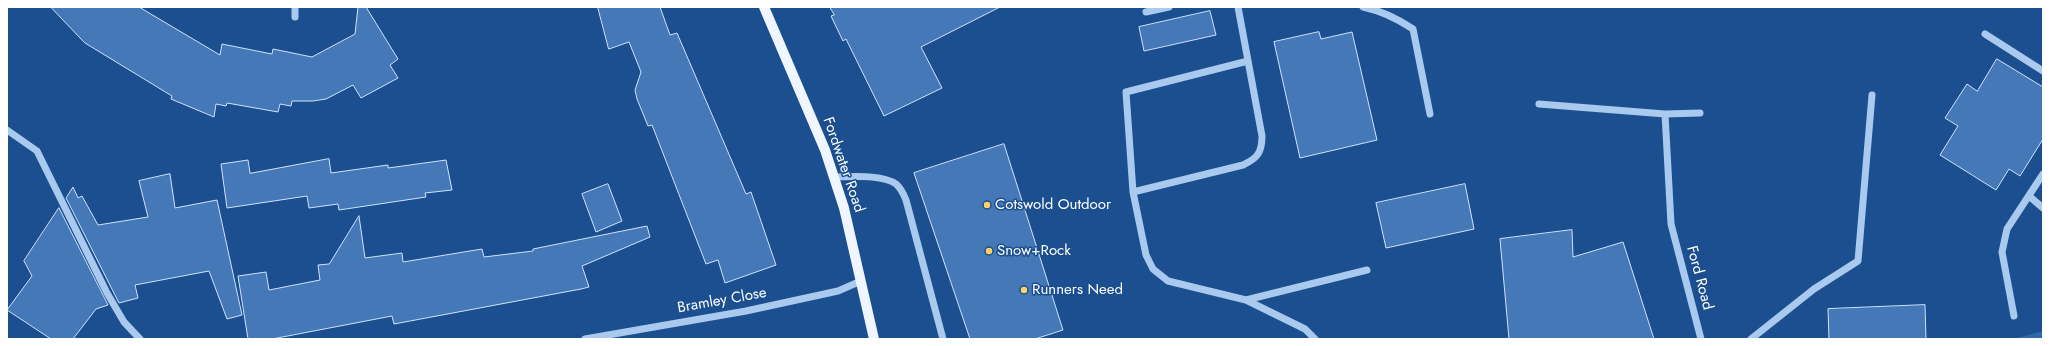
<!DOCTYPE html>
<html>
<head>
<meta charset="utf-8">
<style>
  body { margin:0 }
  #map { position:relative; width:2050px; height:346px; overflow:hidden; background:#1b4f8f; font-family:Jost,sans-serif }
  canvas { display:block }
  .frame { position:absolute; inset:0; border:8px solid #fff; pointer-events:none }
</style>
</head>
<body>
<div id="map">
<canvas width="2050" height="346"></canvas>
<div class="frame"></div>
</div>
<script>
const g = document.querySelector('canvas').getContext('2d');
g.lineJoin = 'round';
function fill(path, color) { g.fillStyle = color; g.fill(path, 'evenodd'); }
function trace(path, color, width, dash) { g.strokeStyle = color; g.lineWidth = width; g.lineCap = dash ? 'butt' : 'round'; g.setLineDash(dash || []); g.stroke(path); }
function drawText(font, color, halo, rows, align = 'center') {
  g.font = font + ' Jost,sans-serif'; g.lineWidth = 3; g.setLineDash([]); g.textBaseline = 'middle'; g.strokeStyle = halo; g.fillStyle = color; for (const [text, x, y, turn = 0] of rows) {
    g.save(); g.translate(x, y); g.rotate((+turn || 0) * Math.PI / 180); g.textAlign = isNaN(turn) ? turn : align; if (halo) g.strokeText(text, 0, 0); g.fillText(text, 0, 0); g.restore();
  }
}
fill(new Path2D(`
  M2043,331V339H2013Z`), '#2e69ad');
const building = new Path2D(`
  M51,7H139L220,55L222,44L272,54L273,49L312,57L355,34L358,7H366L398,59L390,65L398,78L361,98L353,85L326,99L313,101H292L291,106L280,104L278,112L227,103L226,106L216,104L214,117L171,99L172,96L85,43Z
  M598,7H660L670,35L677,33L746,194L751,192L776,265L725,283L718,260L706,264L652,125L648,126L637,99L635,90L641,72L629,42L609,49Z
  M830,7H1000L921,47L942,88L884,116L846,39L843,41L831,16L834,15Z
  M1210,11L1216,35L1144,51L1139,27Z
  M1319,32L1321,39L1352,32L1377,140L1300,158L1274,42Z
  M1997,59L2043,87V139L2020,176L2009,169L1996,190L1940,155L1958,126L1945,118L1967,84L1977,91Z
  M1004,144L1063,330L1035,339H970L914,173Z
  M329,159L331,173L388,165V168L446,160L452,190L425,193L426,197L339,210L338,204L309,208L307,196L227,208L221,164L248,160L250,173Z
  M170,174L175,208L217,200L242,315L227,319L209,271L135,285L138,298L119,303L66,198L73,187L78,198L82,196L98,225L148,217L139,181Z
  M608,184L622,221L596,232L582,194Z
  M1465,184L1474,229L1386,248L1376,203Z
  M59,208L108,305L96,309L73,339H51L7,310L32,276L24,261Z
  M359,216L365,258L402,253L403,262L482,249L484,257L533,251V249L647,226L650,237L582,266L589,287L581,289L394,324L392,316L272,339H248L238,276L266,272L269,290L320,280L318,265L329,264Z
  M1572,230L1573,257L1623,242L1654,339H1509L1500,239Z
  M1925,305L1926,339H1829L1828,309Z`);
fill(building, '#4478b7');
trace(building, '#cfe3fa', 1);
trace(new Path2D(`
  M295,7V17
  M1363,7C1382,11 1398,19 1413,29L1430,114
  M1146,12L1169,7
  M1985,34L2043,71
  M1248,61L1126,92L1133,192L1146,255L1153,269L1168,281L1246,300L1305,329L1315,339
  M1539,104L1665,114
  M1700,113L1665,114L1671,224L1701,339
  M7,130L37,151L107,293L124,322L140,339
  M834,177C851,177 882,174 896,184C901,188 904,195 906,200L943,339
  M1133,192L1243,165C1258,158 1262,152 1262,136L1238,7
  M2029,196L2043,208
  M1246,300L1367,270
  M2014,316L2002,252L2007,229L2043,174
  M585,339L746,311L838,291L861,281
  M1751,339L1814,289L1858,261L1872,95`), '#a9c9ee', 7);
trace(new Path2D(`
  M764,7L825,150L844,208L874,339`), '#f0f6ff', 10);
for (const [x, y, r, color] of [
  [987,205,4,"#ffd166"],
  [989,251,4,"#ffd166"],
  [1024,290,4,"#ffd166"]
]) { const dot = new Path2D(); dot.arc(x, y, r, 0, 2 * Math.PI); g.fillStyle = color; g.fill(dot); trace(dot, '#1b4f8f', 1.5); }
drawText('15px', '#fff', '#1b4f8f', [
  ["Fordwater Road",843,165,71],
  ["Ford Road",1699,278,75],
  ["Bramley Close",722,301,-10]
]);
drawText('15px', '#fff', '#1b4f8f', [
  ["Cotswold Outdoor",995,205],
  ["Snow+Rock",997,251],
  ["Runners Need",1032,290]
], 'left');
</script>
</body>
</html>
